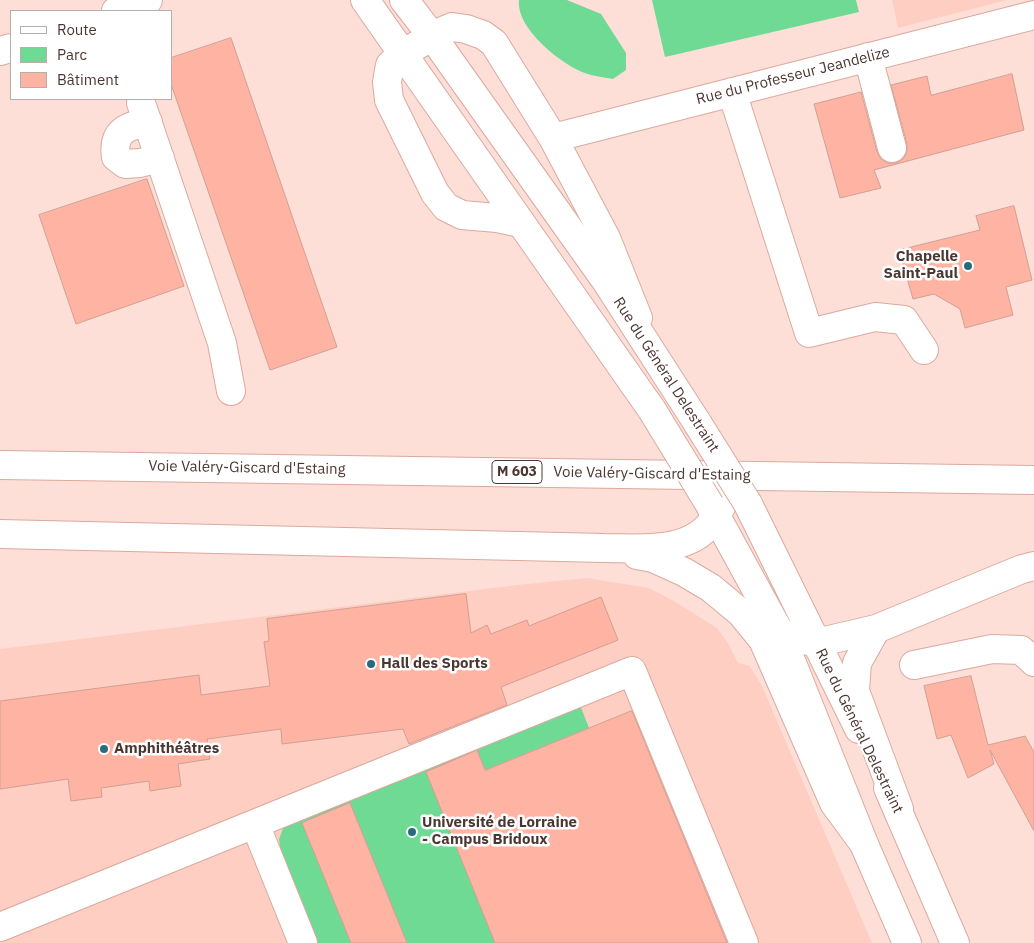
<!DOCTYPE html>
<html>
<head>
<meta charset="utf-8">
<style>
  body { margin:0 }
  #map { position:relative; width:1034px; height:943px; overflow:hidden; background:#fedfd7; font-family:"IBM Plex Sans",sans-serif }
  canvas { display:block }
  .legend { position:absolute; left:10px; top:10px; width:162px; height:90px; box-sizing:border-box; background:#fff; border:1px solid #b7afad; margin:0; padding:6px 9px; list-style:none; font-size:15px; color:#4b3732 }
  .legend li { display:flex; align-items:center; gap:10px; height:25px }
  .legend b { width:25px; border:1px solid #b7afad }
</style>
</head>
<body>
<div id="map">
<canvas width="1034" height="943"></canvas>
<ul class="legend">
<li><b style="height:6px;background:#fff"></b>Route</li>
<li><b style="height:14px;background:#6fda94"></b>Parc</li>
<li><b style="height:14px;background:#ffb4a3"></b>Bâtiment</li>
</ul>
</div>
<script>
const g = document.querySelector('canvas').getContext('2d');
g.lineJoin = 'round';
function fill(path, color) { g.fillStyle = color; g.fill(path, 'evenodd'); }
function trace(path, color, width, dash) { g.strokeStyle = color; g.lineWidth = width; g.lineCap = dash ? 'butt' : 'round'; g.setLineDash(dash || []); g.stroke(path); }
function drawText(font, color, halo, rows, align = 'center') {
  g.font = font + ' "IBM Plex Sans",sans-serif'; g.lineWidth = 5; g.setLineDash([]); g.textBaseline = 'middle'; g.strokeStyle = halo; g.fillStyle = color; for (const [text, x, y, turn = 0] of rows) {
    g.save(); g.translate(x, y); g.rotate((+turn || 0) * Math.PI / 180); g.textAlign = isNaN(turn) ? turn : align; if (halo) g.strokeText(text, 0, 0); g.fillText(text, 0, 0); g.restore();
  }
}
fill(new Path2D(`
  M892,0H1007L898,28Z
  M587,578L649,588L674,601L717,628L728,643L738,663L750,666L762,686L872,943H0V649L517,585Z`), '#fecec3');
fill(new Path2D(`
  M519,0H567L601,14L626,53V70L613,79C603,77 591,76 582,72C559,62 516,28 519,0Z
  M652,0H856L859,12L665,57Z
  M580,705L589,728L485,770L478,752L426,772L495,943H407L350,803L302,823L351,943H317L280,847L279,839L284,826Z`), '#6fda94');
const building = new Path2D(`
  M231,38L337,347L270,370L171,84V58Z
  M1012,74L1024,130L874,170L881,188L840,198L814,104L861,92L877,152L881,159L887,163H896L903,159L907,153V144L891,85L927,76L931,95Z
  M147,179L184,286L76,324L39,215Z
  M1014,206L1032,280L1006,287L1013,315L965,328L960,309L934,294L913,299L899,250L980,230L976,216Z
  M466,594L471,633L487,625L491,634L527,620L529,626L601,597L618,640L501,687L507,705L409,744L403,729L282,744L281,729L207,739L210,759L178,764L181,786L150,791L149,781L101,788L102,797L71,801L68,779L0,789V701L199,675L201,695L270,686L264,642L269,641L267,619Z
  M971,676L988,745L1025,736L1034,752V831L990,750L994,764L968,778L951,735L937,739L924,686Z
  M632,711L727,943H495L426,772L477,750L485,770Z
  M350,803L407,943H351L302,823Z`);
fill(building, '#ffb4a3');
trace(building, '#d09f93', 1);
const minor = new Path2D(`
  M868,57L892,148
  M732,92L809,333L875,317L904,320L924,350
  M141,103L222,343L231,391
  M148,122C126,126 112,132 116,157L125,164L140,163L160,158
  M553,138L1034,15
  M521,223L497,218L462,215L446,207L435,193L389,100L387,82L390,65L402,54L438,33L452,27L466,29L483,35L494,43L553,138L606,238L638,318
  M914,665L992,649L1021,650L1034,662
  M255,824L303,943
  M0,927L632,671L744,943`);
const major = new Path2D(`
  M365,0L652,410
  M404,0L432,36L606,281L698,424
  M748,504L859,729
  M710,505L780,633L864,844L907,943
  M888,788L955,943`);
const highway = new Path2D(`
  M116,11L148,0
  M0,51L11,48
  M0,465L1034,480
  M0,534L604,548C643,548 693,555 716,516C723,505 727,492 733,481
  M637,555L653,558L684,572L711,588L741,613L763,640L834,803L864,844
  M780,633L816,643L876,629
  M899,809L855,691L857,663L876,629L1022,569L1034,566`);
trace(minor, '#dba99e', 30);
trace(major, '#dba99e', 30);
trace(highway, '#dba99e', 30);
trace(minor, '#fff', 28);
trace(major, '#fff', 28);
trace(highway, '#fff', 28);
const majorBridge = new Path2D(`
  M652,410L710,505
  M698,424L748,504`);
trace(majorBridge, '#dba99e', 30, []);
trace(majorBridge, '#fff', 28);
for (const [x, y, r, color] of [
  [968,266,5,"#266c7a"],
  [371,664,5,"#266c7a"],
  [104,749,5,"#266c7a"],
  [412,832,5,"#266c7a"]
]) { const dot = new Path2D(); dot.arc(x, y, r, 0, 2 * Math.PI); g.fillStyle = color; g.fill(dot); trace(dot, '#fff', 2); }
for (const [x, y, w] of [
  [517,472,50]
]) { const box = new Path2D(); box.roundRect(x - w / 2, y - 11.5, w, 23, 4); g.fillStyle = '#fff'; g.fill(box); trace(box, '#4b3732', 1); }
drawText('bold 14px', '#4b3732', null, [
  ["M 603",517,472]
]);
drawText('15px', '#4b3732', '#fff', [
  ["Rue du Professeur Jeandelize",793,76,-14],
  ["Rue du Général Delestraint",666,375,57],
  ["Voie Valéry-Giscard d'Estaing",247,468,1],
  ["Voie Valéry-Giscard d'Estaing",652,474,1],
  ["Rue du Général Delestraint",859,731,64]
]);
drawText('bold 15px', '#4b3732', '#fff', [
  ["Chapelle",958,257,"right"],
  ["Saint-Paul",958,274,"right"],
  ["Hall des Sports",381,664],
  ["Amphithéâtres",114,749],
  ["Université de Lorraine",422,823],
  ["- Campus Bridoux",422,840]
], 'left');
</script>
</body>
</html>
